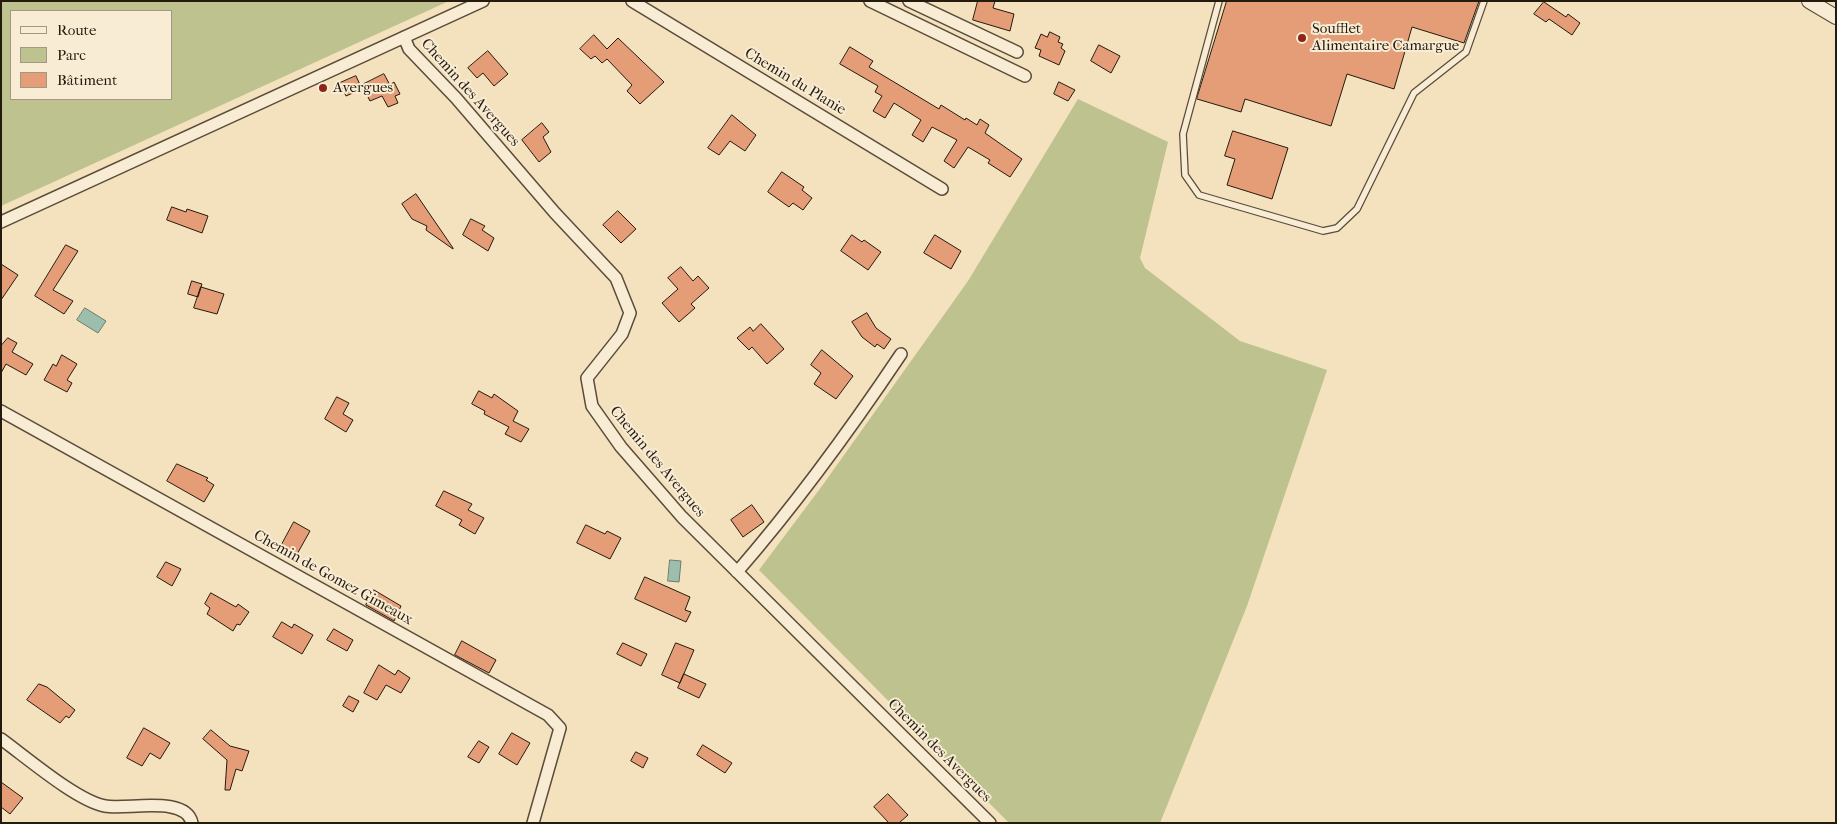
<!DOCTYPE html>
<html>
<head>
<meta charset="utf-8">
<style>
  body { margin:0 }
  #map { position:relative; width:1837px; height:824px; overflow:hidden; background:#f4e1bd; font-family:"IM FELL French Canon",serif }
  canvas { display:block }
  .frame { position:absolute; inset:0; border:2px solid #251a0e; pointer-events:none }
  .legend { position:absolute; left:10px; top:10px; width:162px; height:90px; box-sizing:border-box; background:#f8ecd4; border:1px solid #a49885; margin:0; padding:6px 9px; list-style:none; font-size:15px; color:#251a0e }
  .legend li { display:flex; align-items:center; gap:10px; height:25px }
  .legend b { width:25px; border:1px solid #a49885 }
</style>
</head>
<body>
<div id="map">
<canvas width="1837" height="824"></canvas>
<div class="frame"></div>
<ul class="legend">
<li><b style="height:6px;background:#f8ecd4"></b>Route</li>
<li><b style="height:14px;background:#bec28f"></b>Parc</li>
<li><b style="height:14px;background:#e49d76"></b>Bâtiment</li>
</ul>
</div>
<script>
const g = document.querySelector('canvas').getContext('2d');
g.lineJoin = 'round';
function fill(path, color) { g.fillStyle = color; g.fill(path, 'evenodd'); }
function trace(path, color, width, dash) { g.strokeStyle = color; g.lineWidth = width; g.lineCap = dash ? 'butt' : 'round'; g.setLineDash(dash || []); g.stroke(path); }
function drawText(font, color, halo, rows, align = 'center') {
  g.font = font + ' "IM FELL French Canon",serif'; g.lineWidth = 4; g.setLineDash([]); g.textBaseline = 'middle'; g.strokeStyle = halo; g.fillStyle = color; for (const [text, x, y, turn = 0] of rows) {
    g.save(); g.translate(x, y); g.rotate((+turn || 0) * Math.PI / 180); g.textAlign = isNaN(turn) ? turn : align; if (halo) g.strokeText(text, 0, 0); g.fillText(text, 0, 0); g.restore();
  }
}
fill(new Path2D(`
  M1,1H449L1,206ZM11,11H171V99H11Z
  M1078,99L1168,142L1140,258L1145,268L1240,341L1327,370L1247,606L1160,823H1009L759,570L822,486L968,281Z`), '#bec28f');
const water = new Path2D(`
  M85,308L106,321L98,333L77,320Z
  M670,560L681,561L679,582L668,581Z`);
fill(water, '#9cbeac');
trace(water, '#6c7c6d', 1);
const building = new Path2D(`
  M978,1H995L993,8L1014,14L1010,31L973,20Z
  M1227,1H1479L1464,43L1412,27L1394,89L1347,74L1331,126L1245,99L1241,112L1197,99Z
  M1544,2L1566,17L1568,14L1580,23L1572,35L1549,19L1546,22L1534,14Z
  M1050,32L1060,37L1058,42L1063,44L1061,48L1065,51L1059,65L1039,56L1041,50L1035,48L1041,34L1047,37Z
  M594,35L607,49L618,38L664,82L640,104L627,91L632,85L607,59L602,63L595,56L591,59L580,49Z
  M1099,45L1120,56L1111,73L1091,61Z
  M850,47L873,61L869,67L939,109L941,105L965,120L966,118L977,125L980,119L989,125L985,133L1022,159L1010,177L988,163L990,160L968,147L954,168L944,161L957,140L932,127L923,142L912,135L921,120L894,103L885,118L873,111L882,96L875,92L878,86L840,64Z
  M488,51L508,74L494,86L483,73L477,78L468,68Z
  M384,74L390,85L394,82L400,94L395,96L398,103L388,107L382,96L370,101L362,85Z
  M356,76L362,89L346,96L340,83Z
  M1059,82L1075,90L1068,101L1054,94Z
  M732,115L756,135L745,151L730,141L719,155L708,148Z
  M542,123L549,132L543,137L551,152L539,162L522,140Z
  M1233,131L1288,148L1272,199L1227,185L1235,159L1225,156Z
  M782,172L804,187L802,190L812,198L803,210L793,203L789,207L768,192Z
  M416,194L453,248V249L426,230L427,226L412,219L402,204Z
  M172,207L186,212L187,209L208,216L202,233L167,220Z
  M618,211L636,229L621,243L603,225Z
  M471,219L485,226L482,230L494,238L488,251L463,235Z
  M852,235L862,242L864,240L881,252L868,270L841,251Z
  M935,235L961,251L951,269L924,253Z
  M66,245L78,251L53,290L73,301L64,314L35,296Z
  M1,264L18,275L1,300Z
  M681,267L693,281L698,276L709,288L691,304L695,308L679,322L662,303L678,289L668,278Z
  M192,281L202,284L198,297L188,294Z
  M201,287L224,294L217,314L194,308Z
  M867,313L876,328L891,339L884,349L877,344L875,347L862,337L852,322Z
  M761,324L784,349L767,364L752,347L749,350L737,338L750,327L753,331Z
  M8,338L17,343L12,352L33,364L26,375L6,364L1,373V346Z
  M822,350L853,376L836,399L814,384L821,373L811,365Z
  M62,355L77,364L67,380L72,383L67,392L44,380L53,364L56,366Z
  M479,391L492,398L494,394L518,411L513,421L529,429L521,442L505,434L509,427L484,414L485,411L472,404Z
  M337,397L349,403L343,414L353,420L346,432L325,419Z
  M177,464L208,478L206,480L214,485L204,502L167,481Z
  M444,491L472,504L468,510L484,518L475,534L459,525L462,520L436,506Z
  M752,505L764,522L743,537L731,520Z
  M294,522L310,531L296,556L280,548Z
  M586,525L605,534L607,531L621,538L610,559L577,543Z
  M166,562L181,569L172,586L157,577Z
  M645,577L690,597L685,610L691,612L686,622L635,599Z
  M374,590L401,606L394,621L366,605Z
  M211,593L236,607L238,604L249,612L240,625L237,624L233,631L207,614L210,608L205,604Z
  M282,622L292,628L294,624L313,635L302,654L273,637Z
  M334,629L353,640L347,651L327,640Z
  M462,641L496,660L489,673L455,655Z
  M623,643L647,654L641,666L617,654Z
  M676,643L694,650L680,683L662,675Z
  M379,665L395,675L398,670L410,678L401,693L386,685L377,700L364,693Z
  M684,674L706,684L699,698L678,688Z
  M39,684L47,687L75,710L69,718L66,716L60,723L27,700Z
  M349,696L359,701L353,712L343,706Z
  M144,728L170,743L160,759L150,753L142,766L127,758Z
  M211,730L230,746L249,751L242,771L236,769L230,790H225L227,760L203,739Z
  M512,733L530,743L517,765L499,754Z
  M479,741L489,747L479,763L468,757Z
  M703,745L732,763L725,773L697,755Z
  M636,752L648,758L643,768L631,761Z
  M1,782L23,798L10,814L1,807Z
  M888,794L908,815L899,823H889L874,807Z`);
fill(building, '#e49d76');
trace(building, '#251a0e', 1);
const service = new Path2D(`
  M1219,1L1183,134L1185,175L1199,195L1323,231L1337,228L1357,209L1414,93L1466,52L1484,1`);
const minor = new Path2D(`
  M632,1L942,189
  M870,1L1025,76
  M909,1L1017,52
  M404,37L409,49L456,98L555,213L616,278L630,313L622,334L587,378L592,406L621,447L682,517L990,823
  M1,222L483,1
  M1,411L548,715L560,728L533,823
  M737,572C797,503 850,430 901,354
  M1,739C26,757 77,801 105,806C127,810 186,795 192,823`);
const tertiary = new Path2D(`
  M1809,1L1836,17`);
trace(service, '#594c3a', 8);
trace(minor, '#594c3a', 14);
trace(tertiary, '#594c3a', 16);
trace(service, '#f8ecd4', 5.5);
trace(minor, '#f8ecd4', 11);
trace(tertiary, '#f8ecd4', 14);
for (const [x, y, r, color] of [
  [1302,38,5,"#8f2418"],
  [323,88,5,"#8f2418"]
]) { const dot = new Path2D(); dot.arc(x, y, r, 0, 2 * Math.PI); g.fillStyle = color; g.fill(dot); trace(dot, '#f8ecd4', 2); }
drawText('15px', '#251a0e', '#f8ecd4', [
  ["Soufflet",1312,29],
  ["Alimentaire Camargue",1312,46],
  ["Avergues",333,88]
], 'left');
drawText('15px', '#251a0e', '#f8ecd4', [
  ["Chemin du Planie",795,82,31],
  ["Chemin des Avergues",470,93,48],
  ["Chemin des Avergues",657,462,50],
  ["Chemin de Gomez Gimeaux",333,578,29],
  ["Chemin des Avergues",939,751,45]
]);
</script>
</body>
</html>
